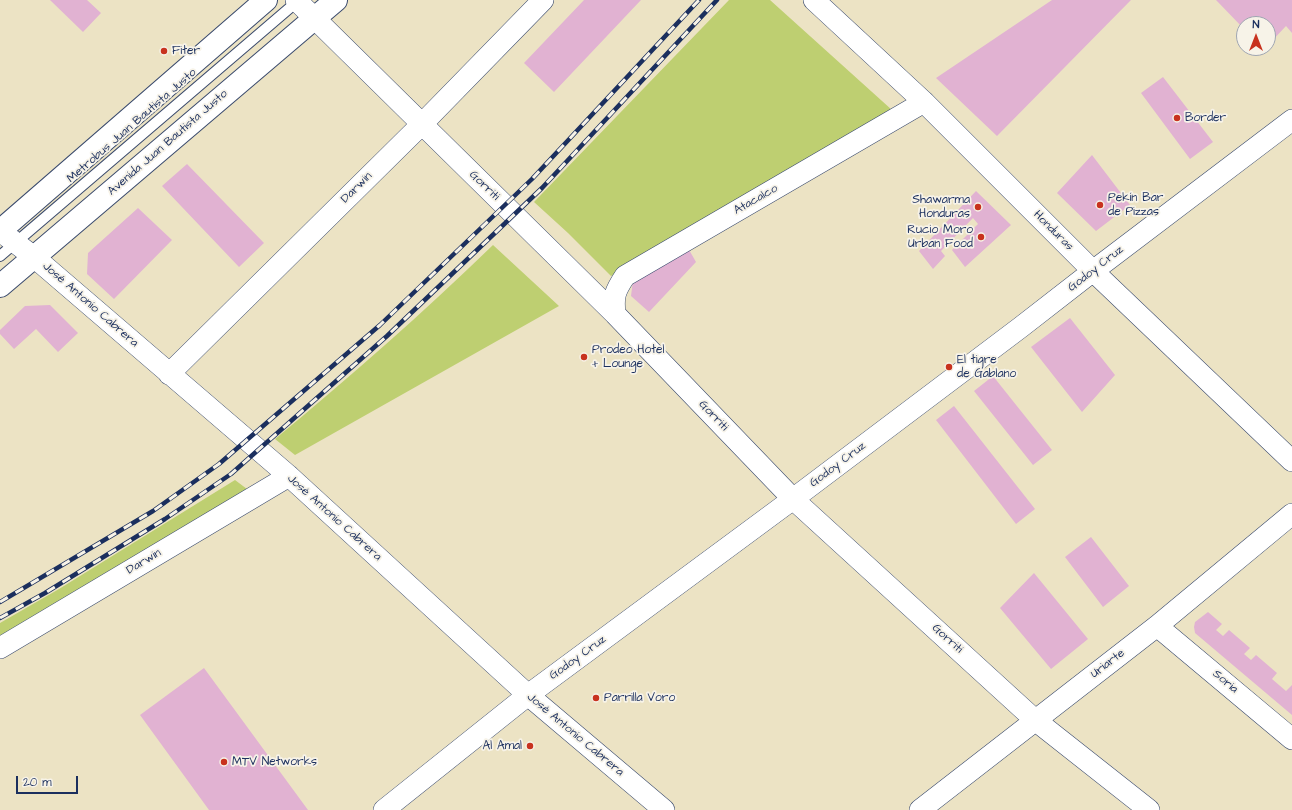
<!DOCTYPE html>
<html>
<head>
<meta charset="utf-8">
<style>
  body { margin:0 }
  #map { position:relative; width:1292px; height:810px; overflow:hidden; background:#ece3c4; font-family:"Architects Daughter",sans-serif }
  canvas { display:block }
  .north { position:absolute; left:1236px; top:16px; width:40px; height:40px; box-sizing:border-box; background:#f7f3e8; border:1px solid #9fa5b1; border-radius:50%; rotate:0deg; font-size:11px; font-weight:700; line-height:16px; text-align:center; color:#1b2f5e }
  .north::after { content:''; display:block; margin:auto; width:14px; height:18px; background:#c8321e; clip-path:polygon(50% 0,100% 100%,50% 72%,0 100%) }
  .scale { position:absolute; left:16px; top:776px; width:62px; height:18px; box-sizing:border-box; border:2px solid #1b2f5e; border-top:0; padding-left:5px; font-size:12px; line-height:14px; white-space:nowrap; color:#1b2f5e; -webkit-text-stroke:3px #f7f3e8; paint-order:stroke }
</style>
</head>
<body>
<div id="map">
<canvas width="1292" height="810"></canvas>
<div class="north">N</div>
<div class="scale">20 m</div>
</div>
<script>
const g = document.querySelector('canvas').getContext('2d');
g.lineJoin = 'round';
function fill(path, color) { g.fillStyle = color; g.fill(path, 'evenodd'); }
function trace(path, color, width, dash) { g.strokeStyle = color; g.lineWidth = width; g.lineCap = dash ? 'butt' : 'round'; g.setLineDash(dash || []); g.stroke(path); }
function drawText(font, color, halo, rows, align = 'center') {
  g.font = font + ' "Architects Daughter",sans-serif'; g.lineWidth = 3.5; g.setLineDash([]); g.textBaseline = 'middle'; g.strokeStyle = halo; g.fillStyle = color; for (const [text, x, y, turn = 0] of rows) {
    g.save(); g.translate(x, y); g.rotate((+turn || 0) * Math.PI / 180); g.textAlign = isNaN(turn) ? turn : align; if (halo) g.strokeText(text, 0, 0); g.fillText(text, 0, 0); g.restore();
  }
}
fill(new Path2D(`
  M729,0H770L892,110L611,276L568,233L534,202Z
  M493,245L559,306L295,455L275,439C350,377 423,313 493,245Z
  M235,480L247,489L0,638V623L59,589Z`), '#becf71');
fill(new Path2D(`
  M50,0H87L101,13L83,32Z
  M584,0H641L554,92L524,63Z
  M1052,0H1131L997,136L936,78Z
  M1216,0H1292V33L1286,26L1270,43L1268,40V24H1244V29Z
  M1163,77L1213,142L1190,159L1141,93Z
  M1092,155L1130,205L1096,231L1057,193Z
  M187,164L264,243L239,267L162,186Z
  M976,191L1011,225L965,267L952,250L978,224L973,218L941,251L945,256L933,269L919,251Z
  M138,208L172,240L114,299L87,274L88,253Z
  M688,248L696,262L649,312L631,296L633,280Z
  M50,305L78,333L58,352L36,329L14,349L0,334V330L25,306Z
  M1070,318L1115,375L1082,412L1031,347Z
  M993,376L1052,450L1033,465L974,391Z
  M954,406L1035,509L1016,524L936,420Z
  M1091,537L1129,586L1103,607L1065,557Z
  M1034,573L1088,639L1051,669L1000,608Z
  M1208,612L1222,624L1216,630L1223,636L1229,630L1250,648L1244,654L1251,660L1256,655L1277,673L1272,679L1286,691L1292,685V715L1195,633L1194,627L1195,622Z
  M204,668L308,810H209L140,715Z`), '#e1b2d2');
const lane = new Path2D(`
  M0,256L299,0`);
const street = new Path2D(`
  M296,0L615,314L793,499L1035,720L1149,810
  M814,0L924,102L1093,271L1292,461
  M0,231L34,257L289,476L528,695L664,810
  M615,314C613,296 615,291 625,276L924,102
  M169,374L422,124L543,0
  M1157,626L1292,739
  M0,648L289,476
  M384,810L528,695L793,499L1021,327L1093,271L1292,120
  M920,810L1157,626L1292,514`);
const primary = new Path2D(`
  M0,231L266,0
  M0,286L336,0`);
trace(lane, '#3a4a6d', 12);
trace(street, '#3a4a6d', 22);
trace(primary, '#3a4a6d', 24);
trace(lane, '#fff', 10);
trace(street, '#fff', 21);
trace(primary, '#fff', 22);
const rail = new Path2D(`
  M0,602L153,511L219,464L380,325L532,179L699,0
  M0,618L45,593L165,519L231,474L387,336L542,188L717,0`);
trace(rail, '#1b2f5e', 4.5);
trace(rail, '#f7f3e8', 3, [9]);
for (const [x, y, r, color] of [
  [164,51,4,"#c8321e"],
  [1177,118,4,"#c8321e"],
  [1100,205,4,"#c8321e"],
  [978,207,4,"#c8321e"],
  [981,237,4,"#c8321e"],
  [584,357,4,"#c8321e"],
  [949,367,4,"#c8321e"],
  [596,698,4,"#c8321e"],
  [530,746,4,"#c8321e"],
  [224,762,4,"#c8321e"]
]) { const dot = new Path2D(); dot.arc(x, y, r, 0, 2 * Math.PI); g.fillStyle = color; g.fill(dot); trace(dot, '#f7f3e8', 1.5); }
drawText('12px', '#1b2f5e', '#f7f3e8', [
  ["Fiter",172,51],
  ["Border",1185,118],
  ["Pekín Bar",1108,198],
  ["de Pizzas",1108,212],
  ["Shawarma",970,200,"right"],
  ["Honduras",970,214,"right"],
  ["Rucio Moro",973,230,"right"],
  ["Urban Food",973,244,"right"],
  ["Prodeo Hotel",592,350],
  ["+ Lounge",592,364],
  ["El tigre",957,360],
  ["de Gablano",957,374],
  ["Parrilla Voro",604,698],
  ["Al Amal",522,746,"right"],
  ["MTV Networks",232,762]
], 'left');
drawText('12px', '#1b2f5e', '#f7f3e8', [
  ["Metrobus Juan Bautista Justo",132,126,-41],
  ["Avenida Juan Bautista Justo",168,143,-41],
  ["Gorriti",484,186,44],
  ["Darwin",357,188,-45],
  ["Atacalco",756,200,-30],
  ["Honduras",1053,231,45],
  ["Godoy Cruz",1096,269,-38],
  ["José Antonio Cabrera",90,305,41],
  ["Gorriti",713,416,46],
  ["Godoy Cruz",838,465,-37],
  ["José Antonio Cabrera",334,518,42],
  ["Darwin",144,562,-31],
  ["Gorriti",947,639,42],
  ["Godoy Cruz",578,658,-36],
  ["Uriarte",1108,664,-38],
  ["Soria",1225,682,40],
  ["José Antonio Cabrera",575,735,40]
]);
</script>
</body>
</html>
